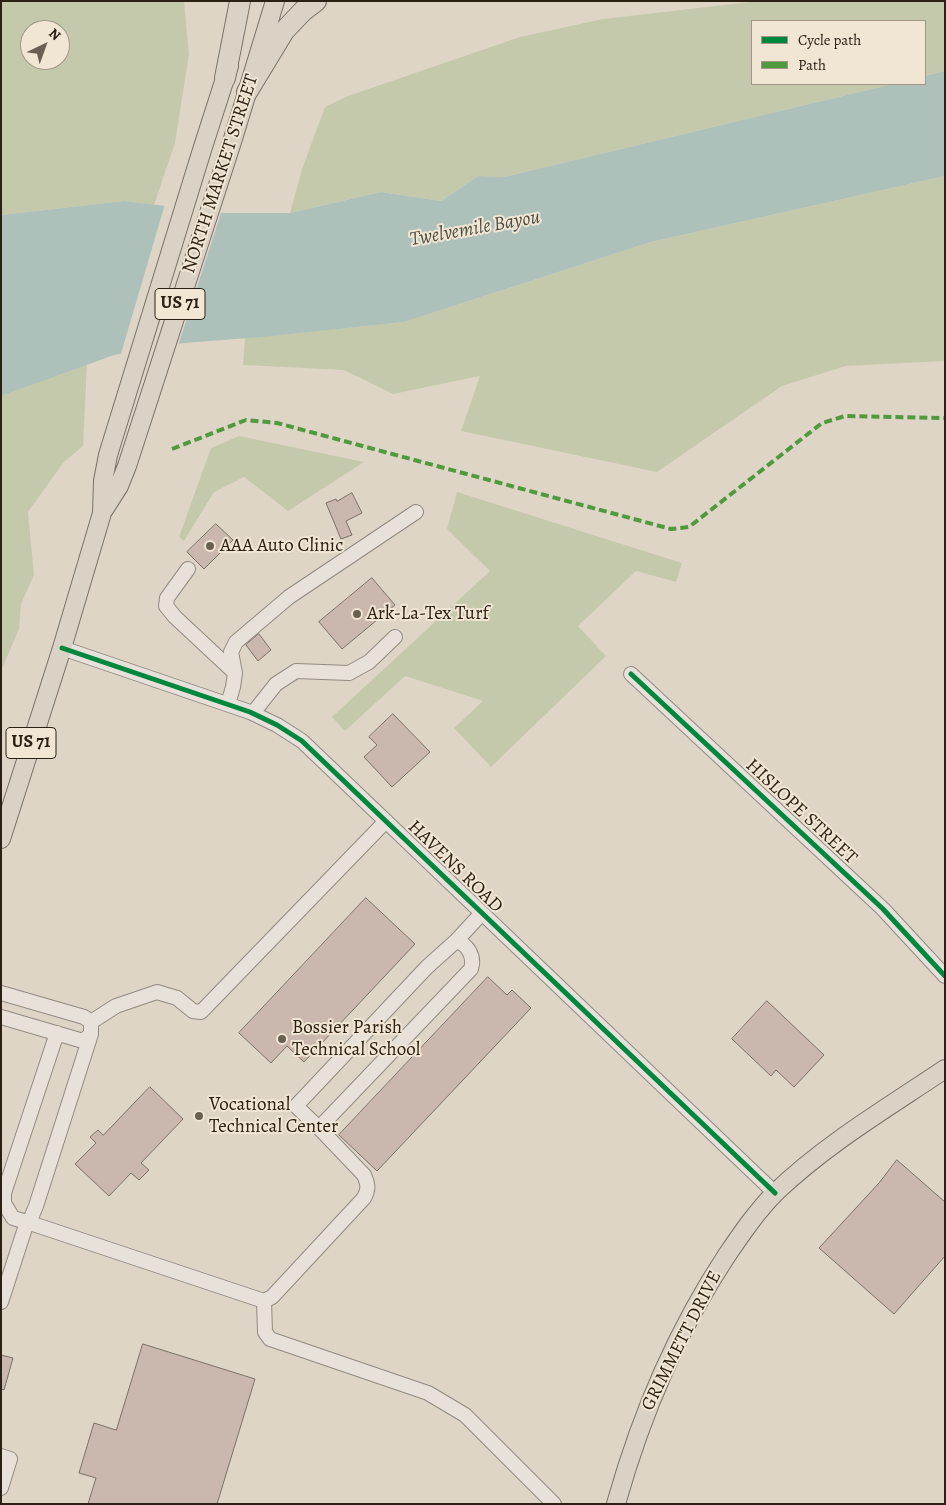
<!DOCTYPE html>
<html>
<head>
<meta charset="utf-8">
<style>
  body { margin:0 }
  #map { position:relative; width:946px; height:1505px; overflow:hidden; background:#dfd5c7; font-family:Alegreya,serif }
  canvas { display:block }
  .frame { position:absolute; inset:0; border:2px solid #2a2014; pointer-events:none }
  .legend { position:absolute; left:751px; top:20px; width:175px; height:65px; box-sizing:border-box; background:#f1e5d4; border:1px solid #a19687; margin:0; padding:6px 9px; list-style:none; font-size:15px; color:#2a2014 }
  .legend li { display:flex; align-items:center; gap:10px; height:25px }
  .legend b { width:25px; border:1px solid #a19687 }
  .north { position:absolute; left:20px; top:20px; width:50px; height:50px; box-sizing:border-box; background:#f1e5d4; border:1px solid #a19687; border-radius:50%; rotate:42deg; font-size:14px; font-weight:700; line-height:20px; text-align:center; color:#2a2014 }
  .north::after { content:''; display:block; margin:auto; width:18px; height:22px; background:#695f53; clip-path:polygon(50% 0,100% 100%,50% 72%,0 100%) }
</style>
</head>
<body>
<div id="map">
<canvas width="946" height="1505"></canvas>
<div class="frame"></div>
<ul class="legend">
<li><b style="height:6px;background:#00873e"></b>Cycle path</li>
<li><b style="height:6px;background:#4f9a3d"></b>Path</li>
</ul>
<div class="north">N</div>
</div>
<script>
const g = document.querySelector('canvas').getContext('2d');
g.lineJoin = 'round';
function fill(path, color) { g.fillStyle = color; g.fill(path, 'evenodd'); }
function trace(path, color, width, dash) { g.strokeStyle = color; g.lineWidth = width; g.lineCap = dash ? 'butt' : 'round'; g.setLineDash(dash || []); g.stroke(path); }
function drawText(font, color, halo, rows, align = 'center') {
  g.font = font + ' Alegreya,serif'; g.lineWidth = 4; g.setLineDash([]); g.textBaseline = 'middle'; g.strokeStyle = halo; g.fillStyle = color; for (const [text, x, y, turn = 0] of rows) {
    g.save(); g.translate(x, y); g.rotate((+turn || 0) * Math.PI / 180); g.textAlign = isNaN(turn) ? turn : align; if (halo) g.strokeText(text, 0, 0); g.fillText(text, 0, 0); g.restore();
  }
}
fill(new Path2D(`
  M1,1H184L189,54L175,143L154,205L124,201L1,215ZM30,30H60V60H30Z
  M759,1H945V71L925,76V21H752V84H893L504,177L478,176L441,201L381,192L290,213L302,169L325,107L348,96L520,37L603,19Z
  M945,176V361L846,366L782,386L657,472L461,431L480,376L393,394L344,370L243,365L245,338L404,322L651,242Z
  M87,364L83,446L64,462L28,512L34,575L21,604L19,629L1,671V396Z
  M239,436L364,462L288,511L244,477L214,492L184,541L179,537L211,448Z
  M457,492L682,563L676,582L636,571L578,626L606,656L491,767L454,728L483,701L405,676L345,731L332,717L490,571L447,529Z`), '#c5c9ac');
fill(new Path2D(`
  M945,71V176L651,242L404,322L262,337L184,343L114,355L1,396V215L124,201L224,213H290L381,192L441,201L478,176L504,177L893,84H925V76Z`), '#adc1ba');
fill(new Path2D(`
  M165,204L222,210L178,346L120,357Z`), '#dfd5c7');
const building = new Path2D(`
  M352,493L362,513L346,521L352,535L341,539L326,503L336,499L337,501Z
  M216,524L233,540L204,569L187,552Z
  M372,578L395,605L342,649L319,622Z
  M259,634L271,650L258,661L246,645Z
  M393,714L430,752L392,787L364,757L377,745L369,737Z
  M366,898L415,944L304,1062L287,1046L271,1063L239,1033Z
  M488,977L507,995L512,990L531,1008L377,1171L339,1135Z
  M767,1001L824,1055L794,1087L776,1070L771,1076L732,1039Z
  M150,1087L183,1119L141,1163L149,1170L139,1180L131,1173L109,1196L75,1164L96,1143L90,1137L98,1130L103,1135Z
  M897,1160L945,1202V1256L894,1314L819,1248L879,1183Z
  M143,1344L255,1379L217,1504H88L96,1478L79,1473L94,1423L116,1430Z
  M1,1355L13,1358L4,1390L1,1389Z`);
fill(building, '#cab7ae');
trace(building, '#787168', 1);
const minor = new Path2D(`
  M188,569L167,598L166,606L175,617L235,673
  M62,648L250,712L277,725L302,741L775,1193
  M631,674L883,909L945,976
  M228,704L233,687L235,673L231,652L236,642L289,597L416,512
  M253,713L276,684L296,671L349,673L369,662L395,637
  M456,941L482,913
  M1,993L84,1017L91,1022V1034L83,1041L1,1017
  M91,1022L116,1006L157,992L177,998L193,1011L201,1012L386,821
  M57,1033L4,1193V1203L13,1218L27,1222L31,1218L36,1206L91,1034
  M264,1301L265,1332L270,1339L428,1393L465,1415L554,1504
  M1,1302L27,1222L264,1301L272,1297L364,1198C369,1189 368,1184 364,1175L322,1131L296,1106L427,967L456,941C468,944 475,957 471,969L319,1128
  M1,1456L10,1459L1,1488`);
const major = new Path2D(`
  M103,511L119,486L127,466L232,142L275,1
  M1,839L62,648L102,513L103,481L108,455L202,150L229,66
  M616,1504C641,1415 676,1332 727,1255C742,1233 757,1211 776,1192C826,1144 887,1108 945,1069`);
const highway = new Path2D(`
  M225,78L240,1
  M247,92L284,31L303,11L316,1`);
trace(minor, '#918a81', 16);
trace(major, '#787168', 20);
trace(highway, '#787168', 22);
trace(minor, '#e7e1da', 14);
trace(major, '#dad2c5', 18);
trace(highway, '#dad2c5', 20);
trace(new Path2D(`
  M172,449L246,420L277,423L671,529L689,527L822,423L845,416L945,418`), '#4f9a3d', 4, [8, 4]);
trace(new Path2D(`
  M62,648L250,712L277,725L302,741L775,1193
  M631,674L883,909L945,976`), '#00873e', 5);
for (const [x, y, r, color] of [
  [210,546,5,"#695f53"],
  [357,614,5,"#695f53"],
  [282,1039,5,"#695f53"],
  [199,1116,5,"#695f53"]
]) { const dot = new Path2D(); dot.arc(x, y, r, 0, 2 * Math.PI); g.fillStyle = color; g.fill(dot); trace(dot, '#f1e5d4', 2); }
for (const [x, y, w] of [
  [180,304,50],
  [31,743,50]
]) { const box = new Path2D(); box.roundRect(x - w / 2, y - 15.5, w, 31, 4); g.fillStyle = '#f1e5d4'; g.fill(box); trace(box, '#2a2014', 1); }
drawText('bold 18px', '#2a2014', null, [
  ["US 71",180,304],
  ["US 71",31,743]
]);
drawText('19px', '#2a2014', '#f1e5d4', [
  ["NORTH MARKET STREET",221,174,-72],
  ["HISLOPE STREET",801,812,43],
  ["HAVENS ROAD",455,867,44],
  ["GRIMMETT DRIVE",682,1341,-63]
]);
drawText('19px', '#2a2014', '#f1e5d4', [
  ["AAA Auto Clinic",220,546],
  ["Ark-La-Tex Turf",367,614],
  ["Bossier Parish",292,1028],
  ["Technical School",292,1050],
  ["Vocational",209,1105],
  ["Technical Center",209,1127]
], 'left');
drawText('italic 20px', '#4b4e44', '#f1e5d4', [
  ["Twelvemile Bayou",475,229,-10]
]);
</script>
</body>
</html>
